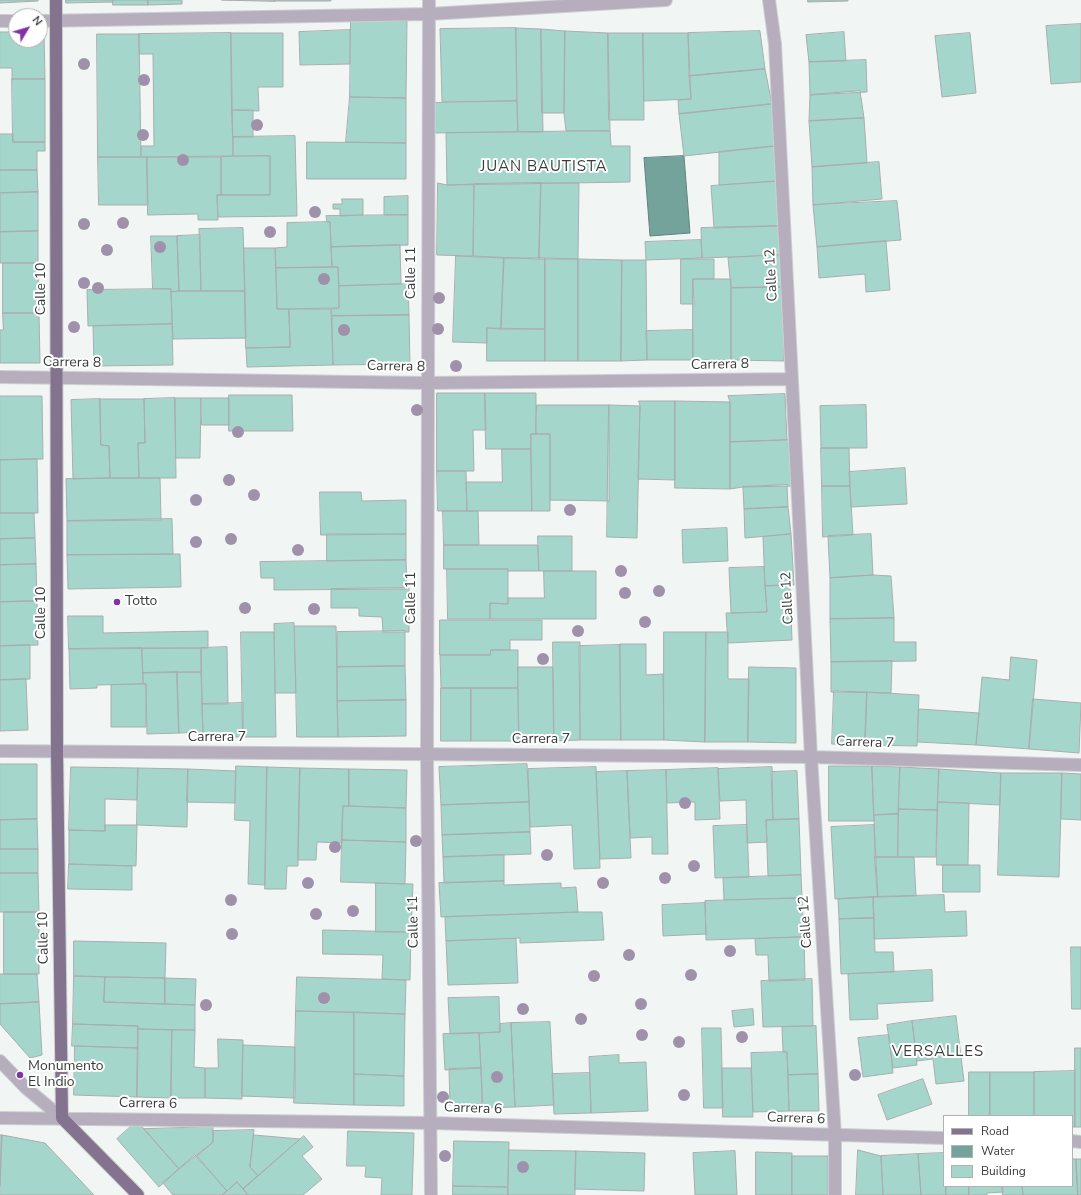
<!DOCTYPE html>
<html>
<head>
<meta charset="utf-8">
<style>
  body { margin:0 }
  #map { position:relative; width:1081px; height:1195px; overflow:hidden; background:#f1f6f5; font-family:"Nunito Sans",sans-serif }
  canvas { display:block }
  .legend { position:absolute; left:943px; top:1115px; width:130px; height:72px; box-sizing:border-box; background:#fff; border:1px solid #b0b1b1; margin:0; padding:5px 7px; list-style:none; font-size:12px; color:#3a3c3c }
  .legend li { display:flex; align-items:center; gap:8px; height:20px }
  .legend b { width:20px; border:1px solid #b0b1b1 }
  .north { position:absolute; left:8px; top:8px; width:40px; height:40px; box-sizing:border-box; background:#fff; border:1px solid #b0b1b1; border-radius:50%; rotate:52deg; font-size:11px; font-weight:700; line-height:16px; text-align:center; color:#3a3c3c }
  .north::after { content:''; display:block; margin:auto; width:14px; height:18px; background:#7f34a6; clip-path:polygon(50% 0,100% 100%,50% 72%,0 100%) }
</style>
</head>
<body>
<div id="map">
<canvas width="1081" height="1195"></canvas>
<ul class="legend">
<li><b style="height:5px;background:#83738e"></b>Road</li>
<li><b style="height:11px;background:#73a39a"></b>Water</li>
<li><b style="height:11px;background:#a4d6cc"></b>Building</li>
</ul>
<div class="north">N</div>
</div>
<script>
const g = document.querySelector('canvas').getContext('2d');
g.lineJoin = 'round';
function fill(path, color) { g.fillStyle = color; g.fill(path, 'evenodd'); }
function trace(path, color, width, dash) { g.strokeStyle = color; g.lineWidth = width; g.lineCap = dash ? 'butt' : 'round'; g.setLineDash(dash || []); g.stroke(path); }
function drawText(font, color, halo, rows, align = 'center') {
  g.font = font + ' "Nunito Sans",sans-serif'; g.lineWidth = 4; g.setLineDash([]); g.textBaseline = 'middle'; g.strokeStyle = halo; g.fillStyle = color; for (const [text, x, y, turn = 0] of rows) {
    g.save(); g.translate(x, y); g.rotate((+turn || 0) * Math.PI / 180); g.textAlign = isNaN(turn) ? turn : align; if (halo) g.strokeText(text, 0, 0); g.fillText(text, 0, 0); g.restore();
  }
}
const water = new Path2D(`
  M684,156L690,233L650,236L644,158Z`);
fill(water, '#73a39a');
trace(water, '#62847e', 1);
const building = new Path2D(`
  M0,0H38V1L0,3Z
  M66,0H113V2L66,3Z
  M113,0H148V5H113Z
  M148,0H182V4L148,5Z
  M222,0H275V1Z
  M275,0H331V1H275Z
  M808,0H848V1L808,2Z
  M351,20L407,21L406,98L350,97Z
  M1081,24V82L1051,84L1046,26Z
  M516,28L517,101L442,102L440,29Z
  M516,28L541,29L543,132H518Z
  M541,29L565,31L564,113H542Z
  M350,30V64L300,65L299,32Z
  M565,31L608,33L610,131H566L564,113Z
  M760,31L765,69L689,76L688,33Z
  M0,32H16V40H40V32H44L45,79H12V68H0Z
  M844,32L846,61L809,62L806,35Z
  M231,33H283V87H258L259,111L232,110Z
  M231,33L233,156L141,157V146H154L153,54H139V34Z
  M608,33H643L644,120H609Z
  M643,33H688L691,99L644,101Z
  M970,33L976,93L942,97L935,36Z
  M97,34H139L141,157H98Z
  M866,60L867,92L810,95L809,62Z
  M765,69L772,104L679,114L678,100L691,99L689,76Z
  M12,79H45V142H13Z
  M860,91L864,118L809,121L810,95Z
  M350,97L406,98V143L346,142Z
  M517,101L518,132L433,133L432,103Z
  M772,104L776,146L684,156L679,114Z
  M232,110H253V137H233Z
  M864,118L867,163L812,167L809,121Z
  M610,131L611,146H630V182L447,185L446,133Z
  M0,134H13V142H45V151H37V170H0Z
  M295,136L297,216L218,217L217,195H270V156H233V137Z
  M307,142L406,143V179H307Z
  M776,146L781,181L719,185V152Z
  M270,156V195H221V157Z
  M98,157H147L148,205H99Z
  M147,157H221V195H217L218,220H198V214L148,215Z
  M879,162L882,199L813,205L812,167Z
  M0,170H37L38,192L0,193Z
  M781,181L779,226L714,228L711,186Z
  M438,183L447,185L474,184L473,256L437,255Z
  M541,183H579L578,259H539Z
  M541,183L539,259L473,256L474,184Z
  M38,192V231L0,232V193Z
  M408,196V215H384V197Z
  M342,199H363V215L340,216V209H333V204H342Z
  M897,201L901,240L817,247L813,205Z
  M408,215V245L331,247L330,222H327L326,216Z
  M330,222L332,267L276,268L275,248L287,247V223Z
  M779,226L781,255L702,258L701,228Z
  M243,228L245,291H201L199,229Z
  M38,231V263H0V232Z
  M200,235L201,291H179L177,236Z
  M151,236H177L179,291L171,292V289H153Z
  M701,240L702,258L646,260L645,242Z
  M886,241L890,290L866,292L865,274L819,278L817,247Z
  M400,245L401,284L339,286L338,267H332L331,247Z
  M244,248H275L277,309H289L290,347L246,348Z
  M781,255L783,287L731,288L728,258Z
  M456,256L504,258L501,329L487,328V343L453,342Z
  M504,258H545V329H501Z
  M545,258L578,259V361H545Z
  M578,259L622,260L621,361H578Z
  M681,259H714V279H693L694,304H681Z
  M622,260H646L647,360L621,361Z
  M3,263H38L39,313H3Z
  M332,267H338L339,308L277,309L276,268Z
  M693,279H731V360H693Z
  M408,284L409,315L332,316L331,309L339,308V286Z
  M783,287L784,361L731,360V288Z
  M171,289L172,324L88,326L87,290Z
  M179,291H245L246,338L173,339L171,292Z
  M289,309H331L333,365L247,367L246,348L290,347Z
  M3,313H39L40,363H0V330H3Z
  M409,315L410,364L333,365L332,316Z
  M172,324L173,365L94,366L93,326Z
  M487,328L545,329V361H487Z
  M693,330V360H647L646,331Z
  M437,393H485L486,430H473L474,471H437Z
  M485,393H536V434H531V449H486Z
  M785,394L787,440L730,442V402L728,396Z
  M229,395H292L293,431H229Z
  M0,396H42L43,459L0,460Z
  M175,398L176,478H139L138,443H145L144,399Z
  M175,398H201L200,458H176Z
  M201,398H229V425H202Z
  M100,399L101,445L109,446L110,478L73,479L71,400Z
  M100,399H144L145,443H138L139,478H110L109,446L101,445Z
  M639,401H675V480L638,479L640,406Z
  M675,401L730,402V489L675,488Z
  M537,405H609V501L550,500V434H536Z
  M609,405L640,406L637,538L607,537Z
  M866,405L867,448H821L820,406Z
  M531,434H550V511H532Z
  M792,440L793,486L743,487L730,489V442Z
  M821,448H849L850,486H822Z
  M502,449H531L532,511H467L466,482H502Z
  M37,459L38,513H0V460Z
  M905,468L907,504L851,507L849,472Z
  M437,471H466L467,511H438Z
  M110,478H160L161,520L67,521L66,479Z
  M787,485L788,507L744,509L743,487Z
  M822,486H850L853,535L823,537Z
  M320,492H361L362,501L406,500V534L321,535Z
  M788,507L791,534L745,538L744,509Z
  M443,511H478L479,545H444Z
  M0,513H34L35,538L0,539Z
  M172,519L173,554L67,555V521Z
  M727,528L728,561L683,563L682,530Z
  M327,534H406V560L327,561Z
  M791,534L794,585L765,586L763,537Z
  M871,534L873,575L830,578L828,536Z
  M538,536H572V571H539Z
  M35,538L36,564L0,565V539Z
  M444,545H538L539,571H508V569H444Z
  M173,554H180L181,587L68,589L67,555Z
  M406,560L407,589L274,590V578H261L260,562Z
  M36,564L37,601L0,602V565Z
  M764,567L767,612L731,613L729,568Z
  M447,569H508V604L490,603V619H448Z
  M544,571H596V619H490V603L508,604V598H544Z
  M873,575L891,576L894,618L830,619V578Z
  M790,585L792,640L728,643L726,613L767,612L765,586Z
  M409,588V632H383L382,617L359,616V608H331V589Z
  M37,601L38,645L0,646V602Z
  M68,616H103V633L208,631V648L69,649Z
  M894,618V642H916V661L831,662L830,619Z
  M440,620H542V640H510V650H491L490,655H440Z
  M294,623L296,693H275L274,624Z
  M295,626H336L338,737H297Z
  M405,631V666L337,667V632Z
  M241,632H274L276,737H243Z
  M664,632H706L705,742L664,740Z
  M706,632H728V679H749L748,742H705Z
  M553,642H580V740L554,741Z
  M620,644H646V675L663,674L664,740H621Z
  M30,645V679L0,680V646Z
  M620,645L621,740H580L579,646Z
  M227,647L228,704H202L201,648Z
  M142,648H201V672L143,673Z
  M142,648L143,684L97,685V688L70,689L69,649Z
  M491,650H518V688H441L440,655H490Z
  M1011,657L1037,660L1029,749L976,745L982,677L1009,680Z
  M892,661L891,693L831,692V662Z
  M405,666L406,700L337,701V667Z
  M518,667H553L554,741H519Z
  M749,667L796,668V743L748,742Z
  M177,672H201L203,732L179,733Z
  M177,672L179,733L147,734L146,684H143V673Z
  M26,679L28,730L0,731V680Z
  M146,684V727H111V685Z
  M441,688H471V741H441Z
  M471,688H518L519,741H471Z
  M834,691L867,692L865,745L832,744Z
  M867,692L919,695L917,746L865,745Z
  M1033,699L1081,703L1079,753L1029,749Z
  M406,700V736L338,737L337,701Z
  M243,703V737H203L202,704Z
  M919,709L979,713L976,745L918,742Z
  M0,764H37V819L0,820Z
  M527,764L529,802L441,805L439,767Z
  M236,766L267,767L265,885L248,884L250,821L235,820Z
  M829,766H872L874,821H829Z
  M872,766L900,767L898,814L874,815Z
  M71,767L138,768L137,800L105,799V831L69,830Z
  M267,767L300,768L298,866H287L286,889H265Z
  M596,767L600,868L574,869L572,825L530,827L528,769Z
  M772,767L773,820H766L767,842L747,843L746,800L720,801L718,769Z
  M900,767L939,769L937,810L899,809Z
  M138,768L188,769L187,827L137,825Z
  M300,768L349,769V806H343L342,843L317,842L316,860H298Z
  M718,768L720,819L695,820V802L667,803L666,770Z
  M188,769L236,771L235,803L187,802Z
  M349,769L407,770L406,808L349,806Z
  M939,769L1001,773L1000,805L938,802Z
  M666,770L668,854H652V837L630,838L627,771Z
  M627,771L631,858L600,859L596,772Z
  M797,771L799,819L773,820L771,772Z
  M1001,773H1062L1059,877L998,875Z
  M1062,773L1081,774V820L1061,819Z
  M529,802L530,832L442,835L441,805Z
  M938,802L969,803L968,865H937Z
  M343,806L406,808V842L342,840Z
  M899,809L937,810L936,857H898Z
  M898,814V857H875L874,815Z
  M37,819L38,849H0V820Z
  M799,819L801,875L768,876L766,820Z
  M105,825H137L136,866L69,864V830L105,831Z
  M747,825L749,877L715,878L713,826Z
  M874,825L878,897L835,899L831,827Z
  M530,832L531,854L443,857L442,835Z
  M342,840L406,842L405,884L341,882Z
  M0,849H38V873H0Z
  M504,855V881L444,883L443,857Z
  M875,857H914L916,896L878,897Z
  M69,864L132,866V890L68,889Z
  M943,865H980V892H943Z
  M0,873H38L39,912H0Z
  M801,875L802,898L724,900L723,878Z
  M504,881V885L561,883V888L576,887L578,912L441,917L439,883Z
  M376,883L413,884L411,932H376Z
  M944,895L945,912L966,911L967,936L874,939L873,897Z
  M873,897L874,918L839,919L838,899Z
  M802,898L804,937L706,940L705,901Z
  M705,903L706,934L663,936L662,905Z
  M4,912H39V974H4Z
  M578,912H602L604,940L520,943V938L446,941L445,917Z
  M874,918L875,952H893L894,972L841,974L839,919Z
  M323,930L411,932L410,980L382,979L383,955L323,954Z
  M804,937L805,980L769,981L768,955H756L755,939Z
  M516,939L518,983L448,985L446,941Z
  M74,941L166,943L165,978L74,976Z
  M1071,947H1081V1009H1072Z
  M932,970L933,1001L877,1004L878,1019L850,1020L848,974Z
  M0,974H37L39,1002L0,1004Z
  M74,976L105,977L104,1002L195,1005V1030L138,1029V1026L73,1024Z
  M105,977L165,978V1004L104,1002Z
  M297,977L406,980L405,1014L296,1011Z
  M165,978L196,979L195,1005L165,1004Z
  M812,979L813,1026L763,1027L761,981Z
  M499,997L500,1032L450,1034L448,998Z
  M39,1002L42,1055L30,1058L0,1024V1004Z
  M753,1009L754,1025L734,1027L732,1011Z
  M296,1011L354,1012V1105L294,1103Z
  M354,1012L405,1014L404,1076L354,1074Z
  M956,1016L964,1081L936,1084L933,1059L917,1061L912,1021Z
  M912,1021L917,1065L893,1068L887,1025Z
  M550,1022L554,1105L515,1107L511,1023Z
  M511,1023L515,1107L483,1108L479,1033L500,1032V1024Z
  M73,1024L138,1026V1048L72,1046Z
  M816,1026L818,1074L788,1075L787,1052H783L782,1027Z
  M702,1028H721L723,1108H704Z
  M138,1029L172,1030L171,1098L137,1097Z
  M172,1030H195L194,1067L205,1068V1098H171Z
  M479,1033L481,1068L445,1070L443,1034Z
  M889,1035L893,1073L863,1077L858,1038Z
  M218,1039L243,1040L242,1099L205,1098V1068H218Z
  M243,1045L295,1047V1098L242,1096Z
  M75,1046L138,1048L137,1097L74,1095Z
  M1075,1048H1081V1127H1075Z
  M787,1052L789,1111L753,1112L751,1053Z
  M619,1055V1063L646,1062L648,1111L591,1113L589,1057Z
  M481,1068L482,1104L450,1105L449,1069Z
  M722,1068H751L753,1117H723Z
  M1075,1071V1127H1072V1116H1034V1072Z
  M969,1072H990V1116H969Z
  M990,1072H1034V1116H990Z
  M590,1073L591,1113L554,1114L552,1074Z
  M354,1074L404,1076V1106L354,1105Z
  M818,1074L819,1111H789L788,1075Z
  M923,1079L932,1104L887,1120L878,1095Z
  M137,1121L179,1169L159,1187L117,1139Z
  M213,1127V1142L179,1169L144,1129Z
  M254,1130L250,1167L258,1176L243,1189L237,1182L227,1191L197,1156L213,1142V1131Z
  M348,1131L414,1133L412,1195H381L382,1178L365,1177L366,1166H347Z
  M0,1135H2L0,1186Z
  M2,1135L45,1143L94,1195H0Z
  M254,1135L300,1139L258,1176L250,1167Z
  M304,1136L313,1147L302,1156L322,1179L303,1195H248L243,1189Z
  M454,1141L509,1142L508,1187L453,1186Z
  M509,1150L576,1151L575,1195H508Z
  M858,1150L881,1156L883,1195H856Z
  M576,1151L645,1153L644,1191L575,1189Z
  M735,1151L737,1195H695L693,1153Z
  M756,1152L792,1153V1195H756Z
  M944,1153V1186H946V1195H921L918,1154Z
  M918,1154L921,1195H883L881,1156Z
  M195,1155L227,1191L222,1195H173L163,1183Z
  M792,1156H828V1195H792Z
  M1072,1159H1076L1078,1195H1023L1022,1186H1072Z
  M1076,1159H1081V1195H1078Z
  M237,1182L248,1195H222L227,1191Z
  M453,1186L508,1187V1195H453Z
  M946,1186H969V1195H946Z
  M969,1186H1002L1003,1192L987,1193V1195H969Z
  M1002,1186H1022L1023,1195H1003Z`);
fill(building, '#a4d6cc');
trace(building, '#a9aead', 1);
const minor = new Path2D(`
  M429,0L427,754L431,1195
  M769,0L775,44L811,757L835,1135V1195
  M0,21H16
  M40,21L429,14L666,0
  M0,377L427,383L792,379
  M0,751L811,757L1081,765
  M0,1061L26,1088L62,1118
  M0,1118L431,1123L944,1138
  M1072,1141L1081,1142`);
const major = new Path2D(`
  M56,0L57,752L62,1118L138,1195`);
trace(minor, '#ccd1d0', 14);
trace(major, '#ccd1d0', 14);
trace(minor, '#b7aebd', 12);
trace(major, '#83738e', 12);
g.fillStyle = '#a091ab';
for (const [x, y] of [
  [84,64],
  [144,80],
  [257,125],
  [143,135],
  [183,160],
  [315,212],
  [123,223],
  [84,224],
  [270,232],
  [160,247],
  [107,250],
  [324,279],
  [84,283],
  [98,288],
  [439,298],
  [74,327],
  [438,329],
  [344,330],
  [456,366],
  [417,410],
  [238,432],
  [229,480],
  [254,495],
  [196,500],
  [570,510],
  [231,539],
  [196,542],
  [298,550],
  [621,571],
  [659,591],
  [625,593],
  [245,608],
  [314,609],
  [645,622],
  [578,631],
  [543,659],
  [685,803],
  [416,841],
  [335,847],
  [547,855],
  [694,866],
  [665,878],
  [308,883],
  [603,883],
  [231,900],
  [353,911],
  [316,914],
  [232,934],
  [730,951],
  [629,955],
  [691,975],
  [594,976],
  [324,998],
  [641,1004],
  [206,1005],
  [523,1009],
  [581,1019],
  [642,1035],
  [742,1037],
  [679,1042],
  [855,1075],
  [497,1077],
  [684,1095],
  [443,1097],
  [445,1156],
  [523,1167]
]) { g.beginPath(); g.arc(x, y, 6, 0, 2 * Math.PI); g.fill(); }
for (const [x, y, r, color] of [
  [117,602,4,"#7f34a6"],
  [20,1075,4,"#7f34a6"]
]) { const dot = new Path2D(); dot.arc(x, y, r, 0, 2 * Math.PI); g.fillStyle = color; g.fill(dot); trace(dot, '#fff', 1.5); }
drawText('14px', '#3a3c3c', '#fff', [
  ["Calle 11",412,273,-90],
  ["Calle 12",772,275,-93],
  ["Calle 10",42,289,-90],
  ["Carrera 8",72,363,1],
  ["Carrera 8",720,365,-1],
  ["Carrera 8",396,367,1],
  ["Calle 11",412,598,-90],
  ["Calle 12",788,598,-93],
  ["Calle 10",42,613,-90],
  ["Carrera 7",217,738],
  ["Carrera 7",541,740],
  ["Carrera 7",865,743,2],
  ["Calle 11",414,922,-91],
  ["Calle 12",806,922,-94],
  ["Calle 10",44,938,-91],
  ["Carrera 6",148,1104,1],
  ["Carrera 6",473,1109,2],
  ["Carrera 6",796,1119,2]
]);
drawText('14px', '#3a3c3c', '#fff', [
  ["Totto",125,602],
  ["Monumento",28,1067],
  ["El Indio",28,1083]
], 'left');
g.letterSpacing = '1px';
drawText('15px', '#3a3c3c', '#fff', [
  ["JUAN BAUTISTA",544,167],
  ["VERSALLES",938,1052]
]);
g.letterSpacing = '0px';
</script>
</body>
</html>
